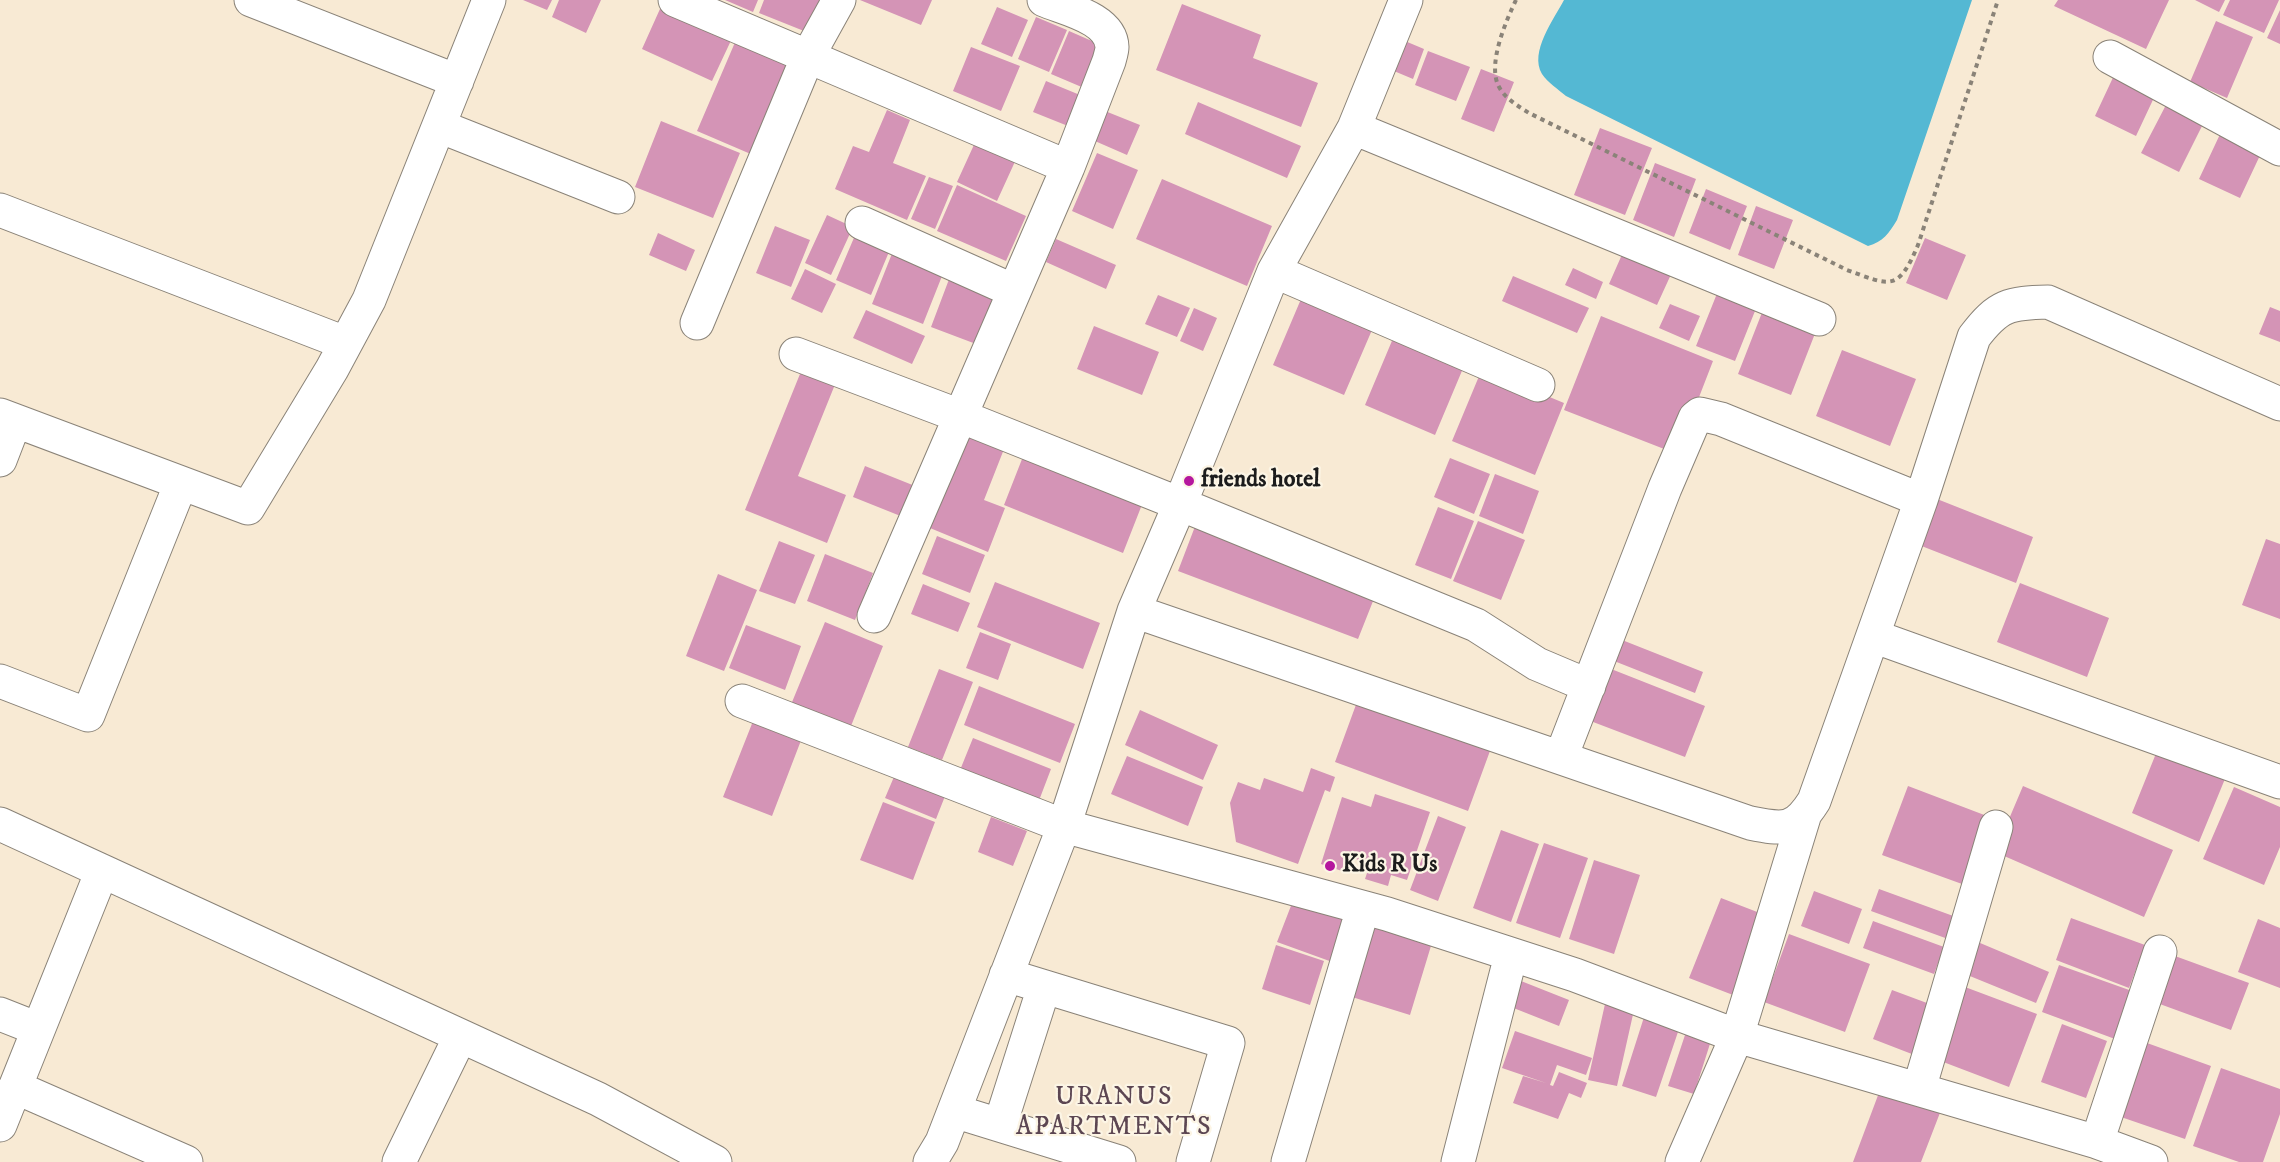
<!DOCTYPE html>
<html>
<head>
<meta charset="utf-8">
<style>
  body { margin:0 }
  canvas { display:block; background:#f8ead4 }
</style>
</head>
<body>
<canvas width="2280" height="1162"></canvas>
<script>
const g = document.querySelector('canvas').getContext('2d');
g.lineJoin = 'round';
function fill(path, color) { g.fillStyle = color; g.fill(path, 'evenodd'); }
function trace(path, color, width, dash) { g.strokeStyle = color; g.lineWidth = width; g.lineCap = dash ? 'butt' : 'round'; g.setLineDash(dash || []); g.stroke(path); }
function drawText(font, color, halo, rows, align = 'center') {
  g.font = font + ' "IM FELL DW Pica",serif'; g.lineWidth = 4.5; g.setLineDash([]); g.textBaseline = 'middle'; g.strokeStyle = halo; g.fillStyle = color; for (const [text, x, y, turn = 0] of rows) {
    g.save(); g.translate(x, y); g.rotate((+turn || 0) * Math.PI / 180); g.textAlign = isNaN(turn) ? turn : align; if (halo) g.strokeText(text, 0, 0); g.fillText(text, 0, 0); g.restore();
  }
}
fill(new Path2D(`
  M1564,0H1972L1897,220C1889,233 1883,242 1868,246L1566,96C1558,89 1548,83 1542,74C1529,52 1554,19 1564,0Z`), '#54b8d3');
fill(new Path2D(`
  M523,0H552L547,10Z
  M559,0H601L586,33L552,17Z
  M664,0L735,32L712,81L642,49Z
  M725,0H758L753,12Z
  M764,0H823L809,33L759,13Z
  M860,0H932L921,25Z
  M2058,0H2169L2146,49L2054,6Z
  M2195,0H2225L2219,12Z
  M2230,0H2279L2264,33L2223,15Z
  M1182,4L1261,35L1253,58L1318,83L1301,127L1156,70Z
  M997,7L1028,20L1012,57L981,44Z
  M2280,10V44L2267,38Z
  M1036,17L1067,30L1049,72L1018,59Z
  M2216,21L2253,37L2227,98L2190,82Z
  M1069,31L1108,48L1091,91L1051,74Z
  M739,33L795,57L753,155L697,131Z
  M1393,36L1424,49L1413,79L1382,66Z
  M971,47L1020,66L1001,111L953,91Z
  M1428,51L1470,67L1456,101L1415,85Z
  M1481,69L1514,82L1494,132L1461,119Z
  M2117,69L2159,87L2136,136L2095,116Z
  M1046,81L1080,95L1068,126L1033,112Z
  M1198,102L1301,146L1287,178L1185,134Z
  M2167,103L2204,122L2179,172L2141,153Z
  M1100,109L1140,125L1127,155L1088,138Z
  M887,110L910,120L893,163L926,176L907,220L835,189L853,146L869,152Z
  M661,121L740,153L713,218L635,187Z
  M1600,128L1652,148L1625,215L1574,195Z
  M2222,130L2263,149L2240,198L2199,179Z
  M978,136L1018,155L997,201L957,182Z
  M1097,153L1138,170L1113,229L1072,211Z
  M1655,163L1696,179L1674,237L1633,220Z
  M929,177L953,186L935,229L911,219Z
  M1162,179L1272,226L1247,286L1136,239Z
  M957,185L1026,216L1006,261L937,231Z
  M1706,189L1747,206L1730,250L1689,233Z
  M1756,206L1793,220L1774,269L1738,255Z
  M827,215L853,227L831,275L805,263Z
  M775,226L810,240L791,287L756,273Z
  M658,233L695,250L686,271L649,255Z
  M856,233L891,247L871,295L836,280Z
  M1925,238L1966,255L1947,300L1906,283Z
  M1056,239L1116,265L1106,289L1046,262Z
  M1624,250L1673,270L1657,305L1609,284Z
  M893,251L944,271L923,324L872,304Z
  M1573,268L1603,282L1596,299L1565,285Z
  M805,269L836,284L822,313L791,299Z
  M951,274L996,291L976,344L931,327Z
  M1513,276L1589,308L1577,333L1502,301Z
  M1718,291L1757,306L1735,361L1696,346Z
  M1304,292L1375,323L1344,395L1273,365Z
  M1158,295L1190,308L1177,337L1145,324Z
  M1670,304L1700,316L1689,341L1659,328Z
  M2270,307L2280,311V342L2259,334Z
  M1194,308L1217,318L1203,351L1180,341Z
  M866,310L925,336L912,364L853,338Z
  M1763,310L1816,331L1791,395L1738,374Z
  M1601,316L1713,361L1677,454L1564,410Z
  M1094,326L1159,352L1142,395L1077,369Z
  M1394,336L1464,366L1435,435L1365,405Z
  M1842,350L1916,379L1890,446L1816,416Z
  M802,369L836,382L798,476L846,495L827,543L745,510Z
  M1482,369L1564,403L1535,475L1452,441Z
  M969,430L1006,444L984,500L1005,508L988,552L930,528Z
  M1024,454L1143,502L1123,553L1004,505Z
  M1450,458L1490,474L1474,514L1434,497Z
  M865,466L915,486L903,517L853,497Z
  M1495,474L1539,491L1523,534L1479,516Z
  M1937,499L2033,537L2016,583L1919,545Z
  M1438,507L1474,521L1451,579L1415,565Z
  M1199,516L1379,586L1358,639L1178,571Z
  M1478,521L1525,540L1501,600L1453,581Z
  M937,536L985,555L970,593L922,574Z
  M2266,539L2280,544V619L2242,605Z
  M779,541L815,555L795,604L759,591Z
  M825,554L873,573L855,620L807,601Z
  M718,574L757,590L724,671L686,656Z
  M995,582L1100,623L1083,669L977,627Z
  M2020,583L2109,618L2087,677L1997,642Z
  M923,584L970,603L958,632L911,614Z
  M825,622L883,646L849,731L790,707Z
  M746,625L801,646L785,690L729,668Z
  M980,632L1011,644L998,680L966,668Z
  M1617,638L1703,672L1695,693L1609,659Z
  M1601,665L1705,706L1685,757L1580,717Z
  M939,669L973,682L942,760L908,747Z
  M979,686L1075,724L1060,763L964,725Z
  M1361,691L1494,740L1468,811L1335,762Z
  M1140,710L1218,745L1203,780L1125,745Z
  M757,711L805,730L772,816L723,797Z
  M973,738L1051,769L1035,811L956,780Z
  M2159,746L2227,774L2199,842L2132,813Z
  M1127,756L1203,787L1188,826L1111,794Z
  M899,765L949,786L936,819L885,798Z
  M1311,768L1335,777L1330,792L1325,790L1298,864L1236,842L1230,803L1238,782L1260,790L1264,778L1303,792Z
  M1908,786L1987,816L1962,884L1882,855Z
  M2023,786L2173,850L2144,917L1995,852Z
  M2234,787L2280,807V847L2264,885L2203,859Z
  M1375,794L1430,812L1407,880L1391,875L1388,886L1365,879L1370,864L1353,858L1348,873L1321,864L1342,797L1371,807Z
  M883,802L935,822L913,880L860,860Z
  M1438,816L1466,827L1438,901L1410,890Z
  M991,817L1027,831L1013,866L978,852Z
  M1501,830L1539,844L1511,922L1473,908Z
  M1544,843L1588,858L1560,938L1516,923Z
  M1594,860L1640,875L1614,954L1569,939Z
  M1879,889L1956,917L1948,939L1871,911Z
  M1814,891L1862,909L1849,944L1801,926Z
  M1294,898L1351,919L1335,963L1277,942Z
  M1721,898L1765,915L1733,995L1689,978Z
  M1376,918L1434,936L1410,1015L1352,997Z
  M2071,918L2145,945L2129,988L2056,960Z
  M2258,919L2280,928V988L2238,972Z
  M1873,921L1944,947L1934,974L1863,948Z
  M1789,934L1870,964L1845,1032L1764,1002Z
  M1973,940L2049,972L2036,1003L1960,972Z
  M1276,945L1324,961L1310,1005L1262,989Z
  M2175,956L2249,983L2231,1030L2157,1003Z
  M2059,965L2132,991L2115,1039L2042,1012Z
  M1521,981L1569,1000L1559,1026L1511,1007Z
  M1965,987L2037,1014L2009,1087L1938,1060Z
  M1892,990L1935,1006L1917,1056L1873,1039Z
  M1605,1004L1634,1010L1617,1086L1588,1080Z
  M1645,1014L1680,1026L1656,1097L1622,1086Z
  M1690,1020L1715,1028L1694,1094L1668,1086Z
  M2062,1024L2107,1041L2086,1098L2041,1082Z
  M1515,1031L1592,1058L1586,1075L1557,1065L1550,1085L1553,1086L1559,1072L1587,1083L1581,1098L1569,1093L1558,1119L1513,1103L1523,1076L1546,1083L1502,1068Z
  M2147,1043L2211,1066L2185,1139L2121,1117Z
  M2221,1068L2280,1089V1114L2263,1162H2239L2193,1146Z
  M1883,1082L1943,1105L1921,1162H1853Z`), '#d494b6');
const minor = new Path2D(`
  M251,0L457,81
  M675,0L1068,167
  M2110,57L2280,149
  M439,126L618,197
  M1354,128L1819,319
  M0,210L345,343
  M862,223L1014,291
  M1274,271L1538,385
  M697,323L808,56L839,0
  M796,354L960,416L1180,504L1476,625L1537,664L1589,686
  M0,415L248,508L332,369L369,300L489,0
  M0,460L15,421
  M1134,611L1750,823C1784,830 1795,831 1814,801L1921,500L1974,337C1998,305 2009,303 2048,302L2280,404
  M874,616L1068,167L1109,61C1110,57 1112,51 1112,47C1111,18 1065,9 1044,0
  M1873,636L2280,782
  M0,681L88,715L181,483
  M742,701L1064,826L1387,914L1575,975L1737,1036L2097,1142L2151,1162
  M1561,757L1665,488L1695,418L1700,414L1721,419L1921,500
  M0,824L598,1099L715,1162
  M1006,975L1228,1043L1193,1162
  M0,1014L38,1029
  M15,1087L186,1162
  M1919,1089L1996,827
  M954,1111L1119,1162
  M0,1125L102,871
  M1000,1125L1044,987
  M2097,1142L2160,952
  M399,1162L460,1037
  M930,1162L942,1142L1064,826L1134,611L1180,504L1274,271L1354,128L1406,0
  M1288,1162L1363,908
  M1458,1162L1511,955
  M1682,1162L1737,1036L1804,817`);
trace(minor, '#8a8378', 35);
trace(new Path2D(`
  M1516,0C1506,21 1488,62 1498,85C1504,98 1518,106 1529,113L1847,270C1891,286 1898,292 1918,245L1998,0`), '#8a8378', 4, [4.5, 4.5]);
trace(minor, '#fff', 33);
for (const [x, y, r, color] of [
  [1189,481,6,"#b5179e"],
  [1330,866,6,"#b5179e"]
]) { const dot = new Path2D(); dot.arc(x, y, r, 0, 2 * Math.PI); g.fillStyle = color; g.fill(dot); trace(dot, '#fcf5e5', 2); }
drawText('bold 24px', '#1c1c1c', '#fcf5e5', [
  ["friends hotel",1201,481],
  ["Kids R Us",1342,866]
], 'left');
g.letterSpacing = '1.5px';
drawText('26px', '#5c4652', '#fcf5e5', [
  ["URANUS",1114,1099],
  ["APARTMENTS",1114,1129]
]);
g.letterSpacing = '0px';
</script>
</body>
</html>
